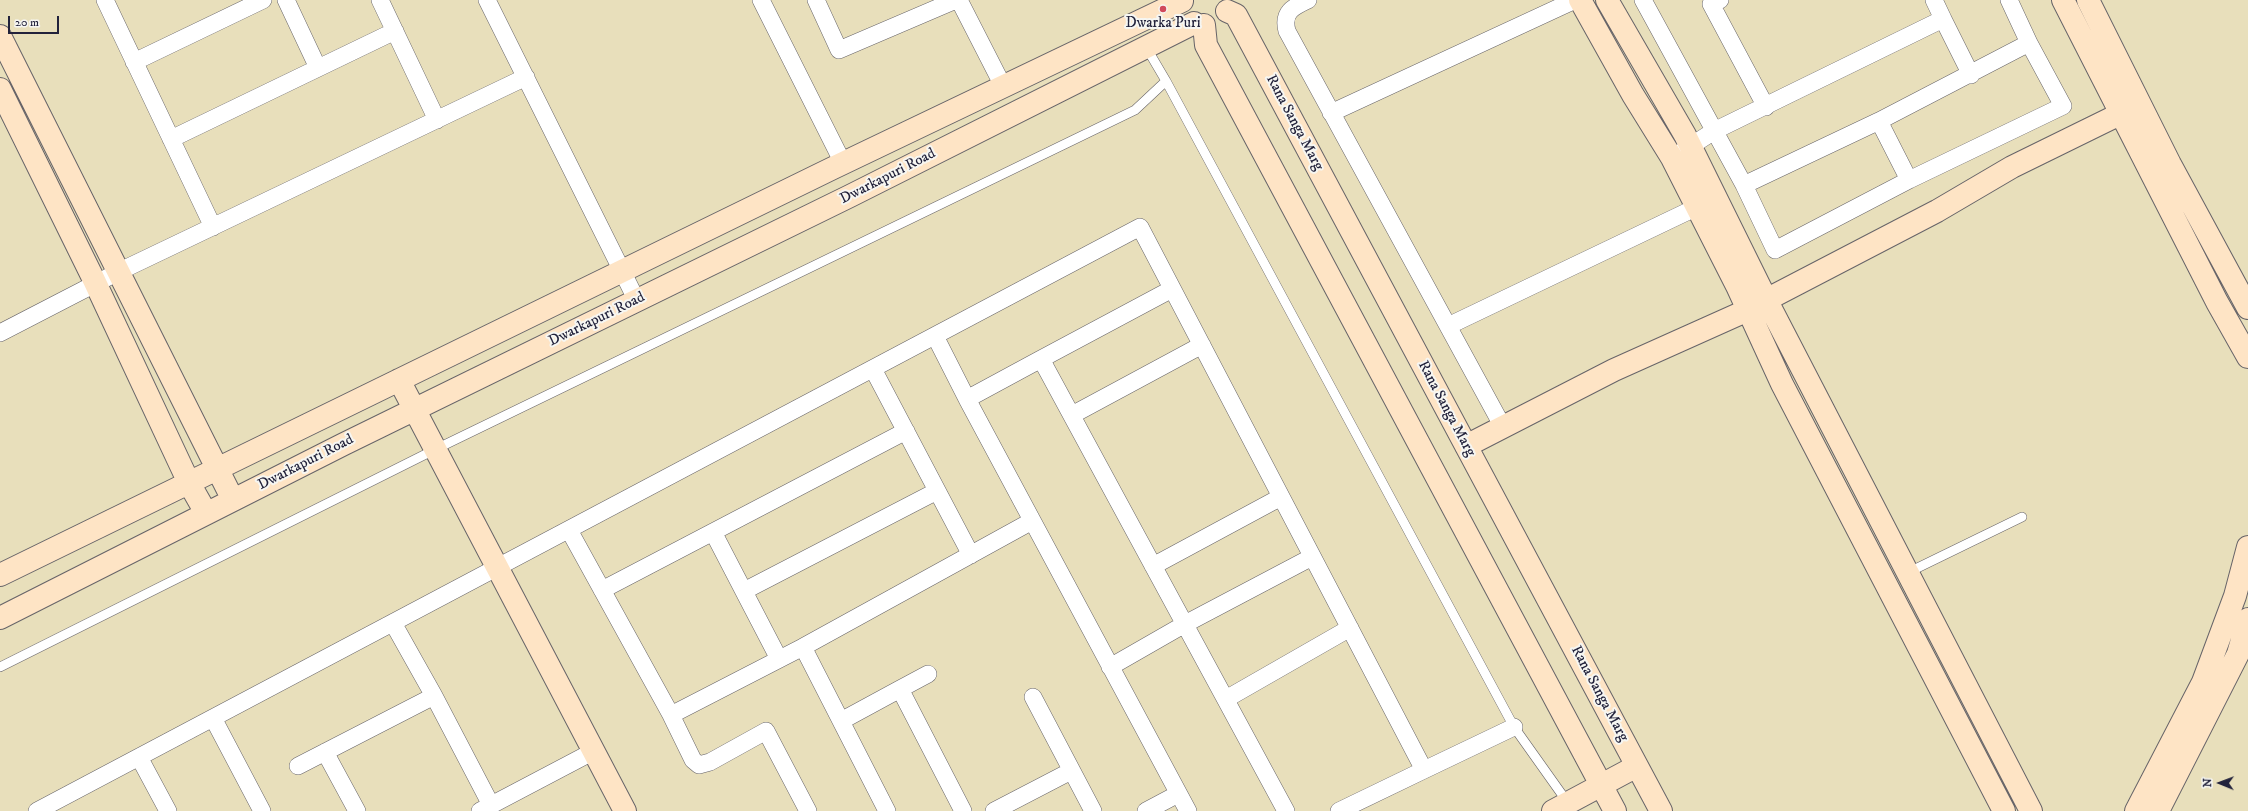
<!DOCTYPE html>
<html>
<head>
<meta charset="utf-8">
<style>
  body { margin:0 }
  #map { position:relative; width:2248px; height:811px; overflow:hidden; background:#e8dfbb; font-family:"IM FELL DW Pica",serif }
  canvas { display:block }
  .north { position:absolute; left:2200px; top:763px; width:40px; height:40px; -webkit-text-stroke:3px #f6f6f2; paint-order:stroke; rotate:271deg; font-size:11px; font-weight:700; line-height:16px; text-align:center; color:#22223b }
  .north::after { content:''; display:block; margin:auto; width:14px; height:18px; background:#22223b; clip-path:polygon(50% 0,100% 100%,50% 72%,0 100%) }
  .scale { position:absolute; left:8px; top:16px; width:51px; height:18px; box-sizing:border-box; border:2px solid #22223b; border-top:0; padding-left:5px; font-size:12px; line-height:14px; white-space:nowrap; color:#22223b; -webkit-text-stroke:3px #f6f6f2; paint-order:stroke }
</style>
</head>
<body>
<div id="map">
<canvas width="2248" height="811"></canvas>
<div class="north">N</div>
<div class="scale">20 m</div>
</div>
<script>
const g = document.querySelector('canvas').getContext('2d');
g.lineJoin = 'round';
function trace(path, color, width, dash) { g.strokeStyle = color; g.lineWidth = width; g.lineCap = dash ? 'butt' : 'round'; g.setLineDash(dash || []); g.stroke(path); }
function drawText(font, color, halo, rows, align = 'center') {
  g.font = font + ' "IM FELL DW Pica",serif'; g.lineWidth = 4; g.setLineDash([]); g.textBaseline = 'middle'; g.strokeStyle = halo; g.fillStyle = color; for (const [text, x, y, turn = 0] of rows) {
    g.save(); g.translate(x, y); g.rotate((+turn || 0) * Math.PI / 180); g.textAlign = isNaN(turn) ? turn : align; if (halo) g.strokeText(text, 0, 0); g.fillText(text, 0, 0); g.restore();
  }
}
const lane = new Path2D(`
  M1166,81L1514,727L1568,803
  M1907,573L2022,517
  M0,667L436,449L1135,110L1166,81L1146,47`);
const street = new Path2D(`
  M105,0L213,227
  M286,0L318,68
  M380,0L437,120
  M487,0L637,301
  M761,0L843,163
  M816,0L839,50L956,0
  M959,0L1003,86
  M1308,0C1293,7 1282,12 1287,31L1503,427
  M1643,0L1744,185L1775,250L1909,180L2063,106L2029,43L2009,0
  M1720,0L1711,4L1766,107
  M1943,19L1971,75
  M134,62L263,0
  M1331,113L1575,0
  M1879,121L1909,180
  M171,139L395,31
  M1680,153L1714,131L1943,19L1934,0
  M1744,185L1879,121L2029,43
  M1448,326L1697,207
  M0,333L118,272L526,77
  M935,336L967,399
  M1041,359L1172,289
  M873,369L971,555
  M1072,415L1202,345
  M569,530L671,715L803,647L1032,521
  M713,532L779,659
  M1153,566L1281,497
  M602,590L906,431
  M744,591L937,491
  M393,623L434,696L491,805
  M803,647L887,811
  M1110,667L1185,624L1312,557
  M900,689L928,674
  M1033,697L1093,811
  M1226,699L1350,628
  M671,715L693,760L699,765L710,762L766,731L808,811
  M213,718L262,811
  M841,721L900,689L963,811
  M325,752L357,811
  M139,757L168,811
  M298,766L434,696
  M1424,770L1514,727
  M37,811L1140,227L1424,770L1339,811
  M480,811L594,751
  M994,811L1071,771
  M1146,811L1178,794
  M1188,811L967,399L1041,359L1286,811`);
const secondary = new Path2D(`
  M1580,0L1633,95L1672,158L1737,286L1782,384L2004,811
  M1607,0L1685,135L1766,299L2031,811
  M2063,0L2217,302L2248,357
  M2088,0L2170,164L2248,308
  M1227,11L1236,15L1661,811
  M1204,25L1206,45L1615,811
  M0,36L233,500
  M0,89L94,280L189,483L206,513
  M399,380L625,811
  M1466,446L1614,370L1739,314L1937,211L2012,167L2122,113
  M0,575L833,168L1182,1
  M0,618L344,444L850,196L1194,23
  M1553,811L1637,766
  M2136,811L2203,682L2235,596L2248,547
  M2158,811L2238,654L2248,619`);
trace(lane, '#676468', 10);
trace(street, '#676468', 18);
trace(secondary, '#676468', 24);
trace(lane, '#fff', 9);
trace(street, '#fff', 17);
trace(secondary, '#fee4c5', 22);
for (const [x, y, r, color] of [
  [1163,9,4,"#d1495b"]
]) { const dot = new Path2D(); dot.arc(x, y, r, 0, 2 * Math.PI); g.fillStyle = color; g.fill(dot); trace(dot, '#f6f6f2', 1.5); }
drawText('15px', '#22223b', '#f6f6f2', [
  ["Dwarka Puri",1163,24]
]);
drawText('15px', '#22223b', '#f6f6f2', [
  ["Rana Sanga Marg",1294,123,62],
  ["Dwarkapuri Road",888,177,-27],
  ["Dwarkapuri Road",597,320,-26],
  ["Rana Sanga Marg",1446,409,62],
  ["Dwarkapuri Road",306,463,-27],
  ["Rana Sanga Marg",1599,694,62]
]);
</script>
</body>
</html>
